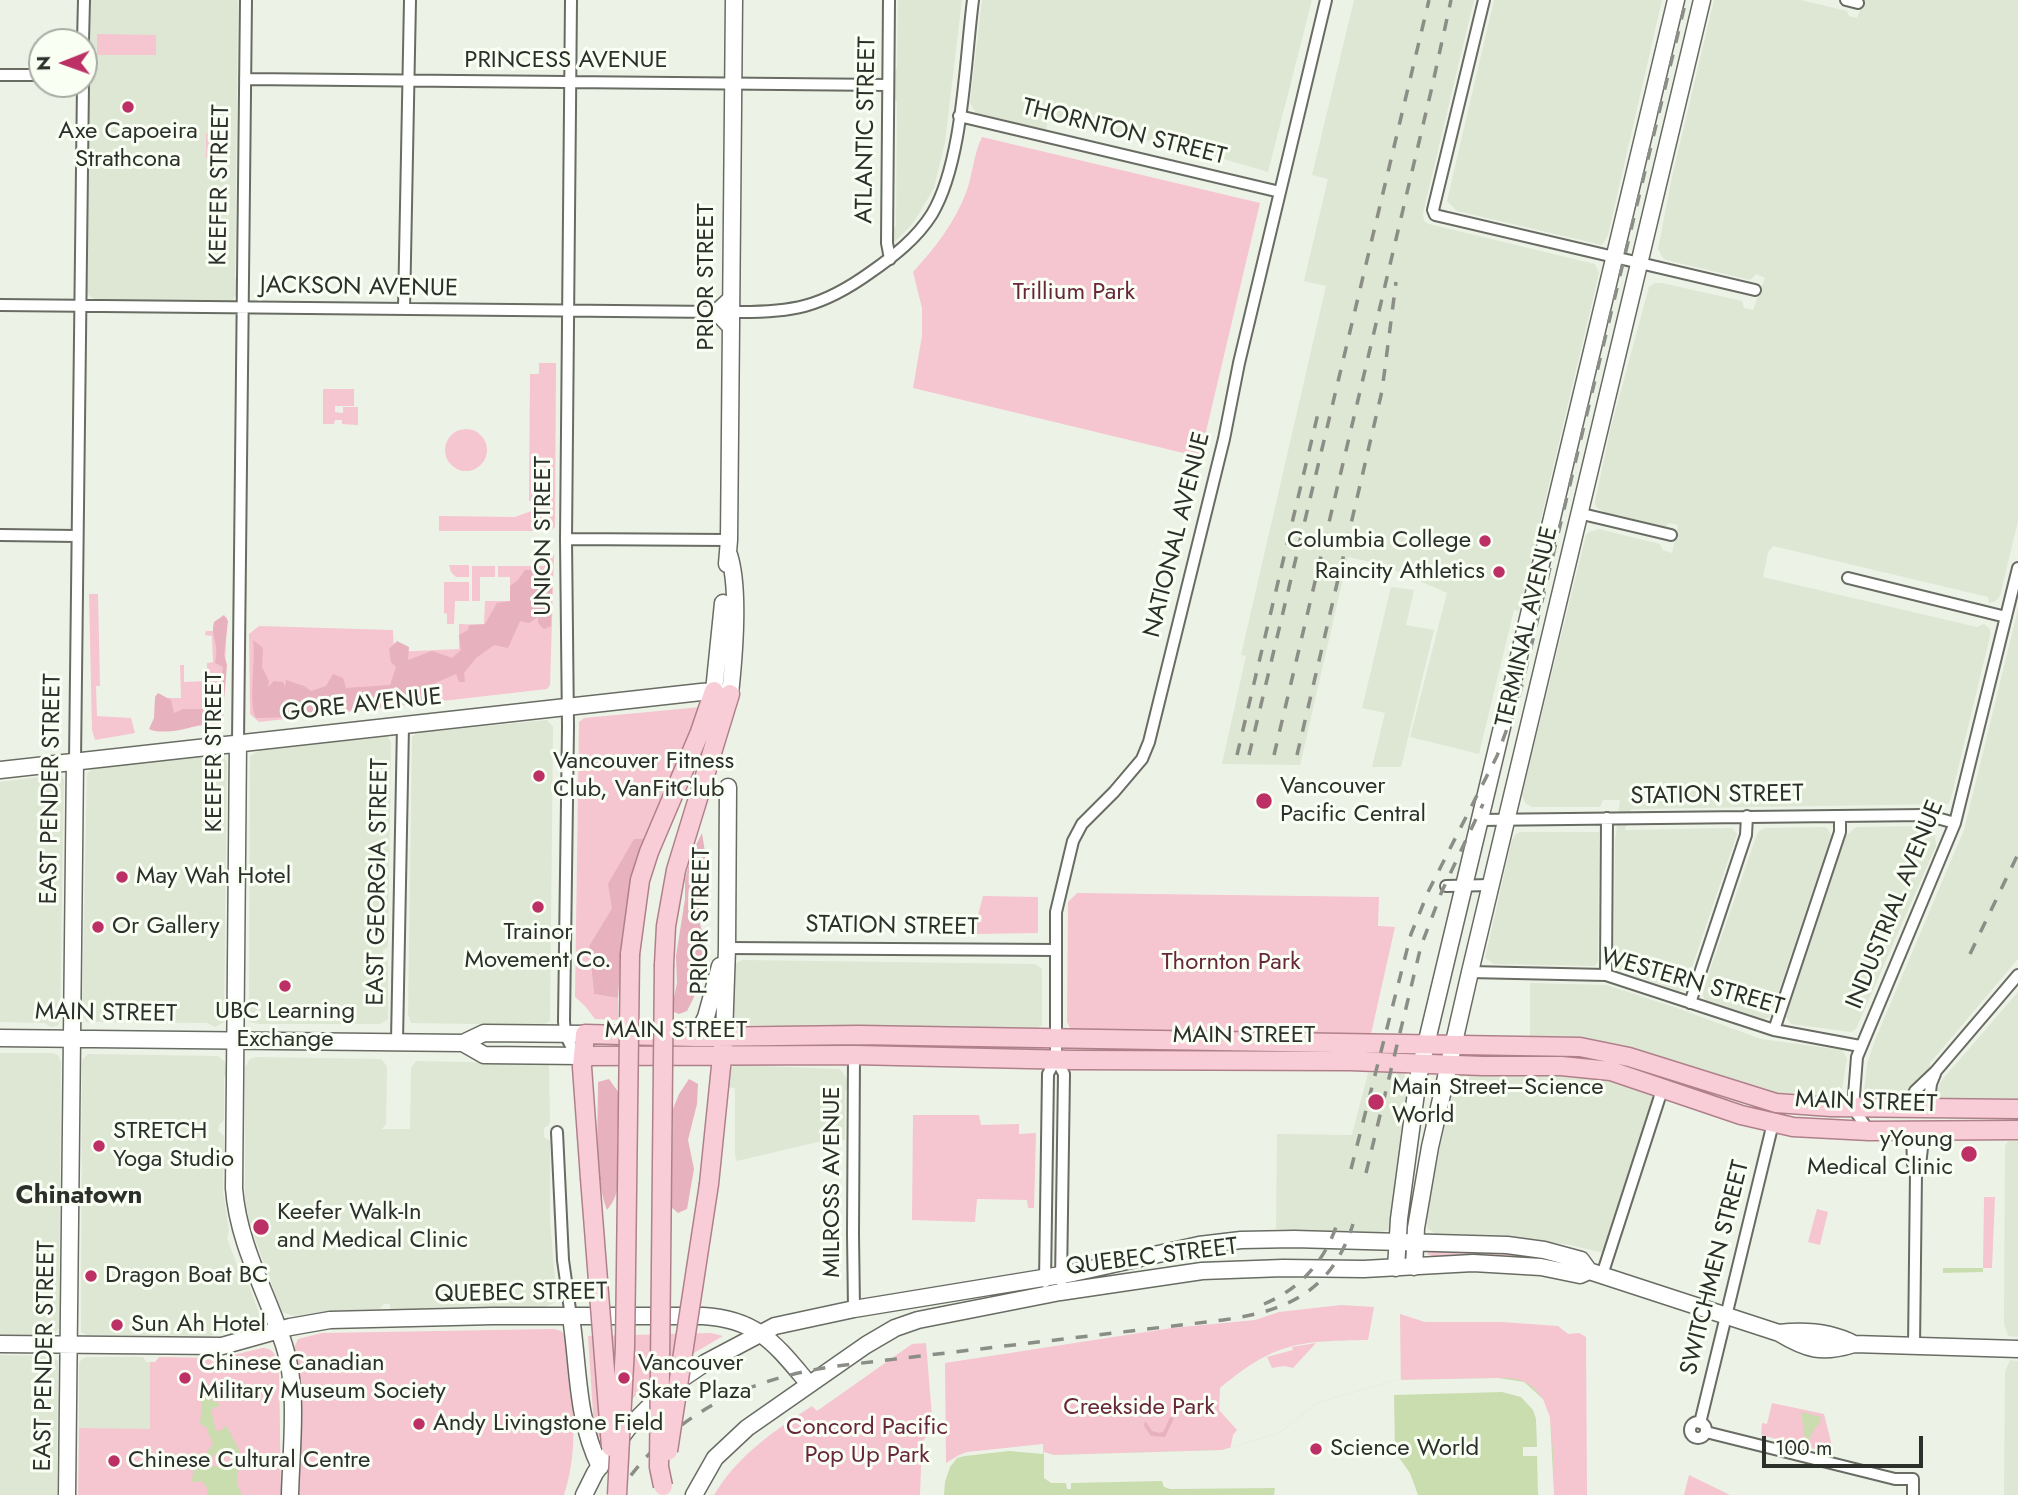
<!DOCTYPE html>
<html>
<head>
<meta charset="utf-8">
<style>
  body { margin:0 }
  #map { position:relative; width:2018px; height:1495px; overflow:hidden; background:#edf2e7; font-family:Jost,sans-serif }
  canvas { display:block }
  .north { position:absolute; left:28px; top:28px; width:70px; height:70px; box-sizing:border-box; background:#fafff4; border:2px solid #a8aca4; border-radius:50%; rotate:269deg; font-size:19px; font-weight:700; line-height:28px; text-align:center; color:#2d2f2b }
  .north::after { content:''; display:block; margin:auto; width:24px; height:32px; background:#bd3065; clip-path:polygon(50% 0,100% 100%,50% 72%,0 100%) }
  .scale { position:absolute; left:1762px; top:1436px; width:161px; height:32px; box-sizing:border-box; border:4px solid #2d2f2b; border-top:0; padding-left:9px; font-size:21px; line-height:24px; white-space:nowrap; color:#2d2f2b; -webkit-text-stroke:5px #fafff4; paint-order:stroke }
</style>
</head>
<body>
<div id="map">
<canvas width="2018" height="1495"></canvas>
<div class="north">N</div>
<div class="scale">100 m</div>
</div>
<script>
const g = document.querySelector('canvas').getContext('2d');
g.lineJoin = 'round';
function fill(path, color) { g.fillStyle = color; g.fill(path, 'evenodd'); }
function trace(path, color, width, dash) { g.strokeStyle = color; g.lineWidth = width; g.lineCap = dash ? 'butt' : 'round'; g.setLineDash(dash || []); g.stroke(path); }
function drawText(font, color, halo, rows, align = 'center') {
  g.font = font + ' Jost,sans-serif'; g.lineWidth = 6; g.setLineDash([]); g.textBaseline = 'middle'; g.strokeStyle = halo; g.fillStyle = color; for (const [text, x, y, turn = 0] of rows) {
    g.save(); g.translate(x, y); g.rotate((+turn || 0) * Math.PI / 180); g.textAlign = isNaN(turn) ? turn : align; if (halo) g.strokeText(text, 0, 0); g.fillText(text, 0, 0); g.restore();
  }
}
fill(new Path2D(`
  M91,0H238L235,278L237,280V293L232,301L94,299L87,294Z
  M898,0H962L945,142L934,188L914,222L891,246L890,237L896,225L897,102L894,98V73L897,68Z
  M982,0H1312L1268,172L1207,154L1048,119L1046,130L976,113L970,103Z
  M1354,0H1474L1423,213L1424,221L1429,224L1595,264L1599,273L1519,611L1514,610L1479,754L1410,737L1447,593L1383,565L1348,557L1300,765L1222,764L1246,656L1241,655L1326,286L1304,281L1328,179L1312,175Z
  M1494,0H1662L1608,235L1602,245L1457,211L1447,201Z
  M1714,0H1801L1847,11L1849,16L1857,18L1864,0H2018V521L2000,596L1996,601L1989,603L1988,597L1773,546L1768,552L1763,577L1977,627L1984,624L1990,629V636L1951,798L1948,804L1631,809L1625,830L1732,828L1737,834L1685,988L1679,991L1622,971L1617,967L1614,952L1615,841L1620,800H1603L1600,807H1532L1525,803L1522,795L1586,535L1589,532L1599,529L1660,544L1663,550L1672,553L1678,525L1669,523L1665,527L1604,512L1596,507L1595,502L1610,431L1649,287L1655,283H1662L1742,301L1744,308L1753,310L1765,278L1756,274L1750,280L1666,260L1662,257L1658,249L1672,177Z
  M1391,587L1414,590L1406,625L1434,630L1401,767H1372L1385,713L1362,708Z
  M2018,609V959L1930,1063V1069L1906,1096L1898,1100L1871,1099L1864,1091L1867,1064L1875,1040L1964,830Z
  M547,720L553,727L550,1021L543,1025L411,1023L408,1015L412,737L417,733Z
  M386,734L391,742L388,947L383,950V957L388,961V1019L380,1024H259L250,1022L244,1016L243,1008L249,998L250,756L258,751L372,738L375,735Z
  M219,754L224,756L227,763L224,1022L215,1027L207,1023L86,1022L82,1013L87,773L97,767Z
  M61,774L64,780L60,1022L57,1026L51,1027L44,1023L0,1022V782Z
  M1923,826L1935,834L1936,846L1856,1029L1851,1032L1791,1024L1786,1017L1846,836L1856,827Z
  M1765,828L1825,827L1828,829L1831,836L1770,1017L1764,1019L1705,1000L1702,993L1756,837L1759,831Z
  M1520,832H1599L1598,962L1595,966L1494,964L1485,958L1512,840L1516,834Z
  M742,960L1035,964L1042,969V1025L1035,1030L739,1025L733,1018L734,969L735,964Z
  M1530,983L1607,985L1677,1008L1761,1039L1842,1050L1847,1058L1842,1091L1840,1095L1832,1099L1779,1095L1753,1090L1631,1049L1588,1039L1530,1036Z
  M2018,992V1101H1952L1942,1099L1938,1095V1088L1942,1080Z
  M0,1053H53L58,1055L61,1062L59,1328L54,1335H0Z
  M88,1054L218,1056L225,1062L227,1072L224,1078V1120L219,1125L218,1131L224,1136L223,1191L229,1231L227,1238L242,1279L248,1283L260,1316V1323L257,1327L230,1335L225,1332H218L210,1337L87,1335L81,1332L82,1064L83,1059Z
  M255,1057L381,1059L387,1066L386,1124L382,1129H410L411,1068L416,1061L549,1064L550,1121L549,1125L544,1128V1137L550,1141V1220L556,1293L554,1303L545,1307L390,1310V1304H384L380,1309L328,1311L294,1316L282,1312L251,1228L245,1202V1067L250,1059Z
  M735,1065L840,1069L848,1080V1087L845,1092V1140H826L737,1161L735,1156V1088L724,1087L727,1071Z
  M1368,1073H1402L1409,1079L1389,1229L1378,1234L1276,1229L1277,1134L1352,1135Z
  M1463,1074L1584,1075L1622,1083L1657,1093L1604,1253L1570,1245L1500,1235L1436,1234L1427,1228L1426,1218L1453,1081L1456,1076Z
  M2008,1141H2018V1337L2008,1336L2004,1323L2005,1146Z
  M0,1355L50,1356L58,1361L57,1495H0Z
  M87,1357H143L146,1362H150V1430L79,1428V1363L82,1359Z
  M2010,1360L2018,1361V1495H2004L2005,1372Z`), '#dee6d4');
fill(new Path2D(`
  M97,34L156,35V55H97Z
  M206,133H222V154L219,158H206Z
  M982,137L1260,203L1200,457L913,388L922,336V308L913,272C935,248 956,221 967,190C973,172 974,153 982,137Z
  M539,363H556L555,527L550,531H439V516L515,517L537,509V501H529L530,374H539Z
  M323,389H354V406H335V412L343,413V407H358V425L342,424V420H335L334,424H323Z
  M445 450a21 21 0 1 1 42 0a21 21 0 1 1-42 0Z
  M548,553L554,555L550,685L547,689L259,722L250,714L249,634L259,626L393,630L394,652L459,649V624L484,625L485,601H510V577H498V566H544Z
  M449,565H469V577H456L451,572Z
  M472,566H495V577H480V601H472Z
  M444,582H469V601H455L454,624H447V614L444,613Z
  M89,594H98L100,686H96L97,716L131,718L135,733L95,740L92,730Z
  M227,617L223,723L158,731L160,698H181L180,665H184V682L207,681V663L213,662L212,636L205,635L206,631H221L222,619Z
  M701,707L646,838L634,839L612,908L589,946L594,994L618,998V1020L595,1019L585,1006L575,997L579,722L584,718Z
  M1077,893L1379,897L1378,926L1395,927L1371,1034L1071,1030L1067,1022L1068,902Z
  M983,896L1038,897V933L973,934Z
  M913,1115H979L981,1125L1019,1124V1134L1036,1133L1034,1208H1028L1027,1200L977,1199L975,1222L912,1220Z
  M1984,1197H1995L1992,1268H1983Z
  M1817,1209L1828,1212L1820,1245L1808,1242Z
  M1428,1251L1494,1252L1530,1257L1529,1260L1432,1256L1427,1254Z
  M1341,1305L1374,1307L1368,1340C1299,1341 1275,1342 1220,1388L1219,1410L1237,1430L1233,1435L1228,1460L1044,1478L1043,1444L967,1452L959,1455L946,1463L945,1363L1172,1328L1255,1320L1279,1312Z
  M1400,1314L1425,1322H1502L1558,1326L1568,1334L1579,1333L1586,1337L1587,1495H1538L1401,1394Z
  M554,1329L561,1331L567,1338C571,1391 581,1444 564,1495H297L298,1369L294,1348L298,1339L322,1333Z
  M711,1333L723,1336L670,1367L615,1413L598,1439L594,1429L588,1336Z
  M926,1343L933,1429L922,1442L920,1495H714C738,1455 774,1431 812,1406L817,1411L912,1344Z
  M1316,1343L1293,1368L1284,1366L1272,1368L1267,1357L1293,1350L1292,1347Z
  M262,1348C275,1348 276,1357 279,1368L281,1495H78L79,1428L150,1429V1362H155L159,1357L221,1358Z
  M1772,1403L1824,1414L1834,1454L1761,1435L1762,1423L1767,1424Z
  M1689,1475L1730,1495H1684Z`), '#f5c5d0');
fill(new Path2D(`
  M525,570H537V574L547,576L552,585L551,626L544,629L538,623V617L529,623L520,621L508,648L494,645L476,658L464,673L465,682H459L456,674L431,685L439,699L298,717L256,718C248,706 256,658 253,640L263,648L262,667L269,681L268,687L274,681L283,682L285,687L286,680L304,686L311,691L326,686L333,674L343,678L346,688L390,685L396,667L391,662L389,649L397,641L409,647L408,660L432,651L452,658L461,650L459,635L468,630L469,625L485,624L497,603L510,601V586L518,580Z
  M224,615L228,621L224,655L227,665L223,712C212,725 164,737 149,729L154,718L155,697L158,693L171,700L174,713L183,709H202C209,701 223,676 223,667L215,663C220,643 210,636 214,622Z
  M702,833L707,865L699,920L705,943L694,997L687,1011L679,1014L674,1012V997L677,983L676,956L685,899V880L691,855Z
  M646,838L631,888L622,936L618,998L594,994L589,946L612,908L608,884L634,839Z
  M609,1079L619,1093C619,1111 617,1129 617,1147C618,1170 623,1192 607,1210C594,1177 598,1119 598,1082Z
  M689,1079L698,1084L697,1104L688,1140L694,1169L687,1209L678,1213L671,1207L673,1109L679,1094Z
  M1170,1417L1174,1418L1165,1437L1151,1436L1144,1426L1145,1421L1152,1431L1160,1433L1164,1431Z`), '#e7b1be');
fill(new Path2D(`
  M1943,1268H1983V1272L1943,1273Z
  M1498,1378C1507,1378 1517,1378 1525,1382C1559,1399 1552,1463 1554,1495H944L945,1482L950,1467L957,1458L965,1456L1009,1451L1054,1455L1222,1450L1279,1433L1317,1403L1395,1380Z
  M202,1398H210L212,1401L218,1402L220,1405L211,1410L216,1431L222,1430L226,1425L240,1452L237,1484L242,1495H208L206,1485L200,1481L192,1482L195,1453L204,1456L213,1444L206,1427L200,1424ZM226,1448L231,1452V1462L222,1467L211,1466L213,1455Z
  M1801,1412L1821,1417L1819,1425L1816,1426C1813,1434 1809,1437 1806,1446Z`), '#c9ddae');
fill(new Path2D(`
  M1498,1378L1524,1382L1543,1399L1550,1417L1554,1495H1538L1537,1456H1523V1447H1537L1536,1419L1533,1410L1521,1397L1502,1392L1394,1395L1395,1452L1410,1473L1418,1495H1274L1275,1488L1170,1489L1164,1487L1162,1481L1071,1483V1489H1067L1066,1483H1051L1044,1478V1452L1054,1455L1222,1450L1279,1433L1317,1403L1395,1380Z`), '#edf2e7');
const street = new Path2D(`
  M571,0L566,539L568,727L564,1021L565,1034L577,1058
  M889,0L887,243L890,259
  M1484,0L1433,210L1435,215L1755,290
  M1846,0L1858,3
  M83,42L84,0
  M0,75H42
  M245,79L888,85
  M959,116L1280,192
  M0,305L717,312
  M404,309L410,0
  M731,312C791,313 821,308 871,272C894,256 917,238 932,214C963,162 965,61 973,0
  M1578,513L1671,535
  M0,535L77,536
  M566,539L729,540
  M1848,578L2006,617
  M238,742L246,0
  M75,761L83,84
  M1479,820L1926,815L1955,823
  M1446,886L1490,885
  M727,948L1056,950
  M1470,972L1606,975L1774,1030L1860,1046
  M1606,975L1607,818
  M1690,1003L1746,835L1747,816
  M1774,1030L1840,832V816
  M397,1041L403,725
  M1908,1109L1915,1091L1936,1071L2018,975
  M1928,1109L1931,1084L1935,1074
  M1912,1130L1913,1164L1916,1173L1914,1347
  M1869,1131L1853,1108L1857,1057L1955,823L2018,568
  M557,1132L563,1260L571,1317
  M1916,1173L1920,1165L1924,1131
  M1602,1275L1663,1087
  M1061,1281L1064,1074L1056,1059V912L1073,841L1082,824L1114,792L1142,759L1149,742L1224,439L1239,363L1326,0
  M1045,1282L1048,1074L1056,1059
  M854,1309L853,1234L854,1055
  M1690 1430a8 8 0 1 1 16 0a8 8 0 1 1-16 0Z
  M1700,1423L1773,1123
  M1706,1432L1895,1479H1913V1495`);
const secondary = new Path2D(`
  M731,327L717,312L731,299
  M727,564L729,540L734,0
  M714,691L723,603
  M238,742L234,1188C238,1244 267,1293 284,1345C299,1390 291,1449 290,1495
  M0,770L701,692L714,691L730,694C734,657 740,589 729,555
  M724,1036L727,948L728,787
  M696,1037L706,1017L720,966
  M0,1038L463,1043L484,1033L585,1034
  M463,1043L484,1055L583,1056
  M1414,1267L1416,1228L1430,1147L1470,972L1702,0
  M1396,1268L1399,1219L1418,1078L1676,0
  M571,1317C579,1370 576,1417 600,1467
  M1779,1333C1805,1330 1831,1332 1854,1344
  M0,1344L222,1346L290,1327L330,1320L493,1316H703C758,1319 776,1345 809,1384
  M67,1495L75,761
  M584,1495L595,1473L628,1428L668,1388L705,1363L775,1326L854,1309L1073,1273L1199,1245L1241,1240L1294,1239L1507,1245L1544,1250L1581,1260L1589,1271L1779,1333C1807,1350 1822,1354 1854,1344L2018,1349
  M694,1495L715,1458L747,1428L866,1345L895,1328L918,1320L1060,1292L1202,1271L1283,1268L1364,1269L1473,1263L1541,1267L1580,1275L1589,1271`);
const primary = new Path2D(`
  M630,954L640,880L649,852L700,732L714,691
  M664,965L666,926L676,870L730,694
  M583,1056L854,1055L1073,1060L1350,1061L1483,1066H1561L1611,1071L1741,1115L1793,1127L1869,1131L2018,1130
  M590,1178L582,1067L585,1034L696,1037L859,1035L1580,1047L1629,1057L1776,1103L1831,1107L2018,1109
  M709,1184L723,1047`);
trace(street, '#686c63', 14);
trace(secondary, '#686c63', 19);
trace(primary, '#af808a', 21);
trace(street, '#fff', 10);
trace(secondary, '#fff', 16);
trace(primary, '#f9cdd7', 18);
trace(new Path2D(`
  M1237,755L1320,405
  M1249,755L1429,0
  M1274,755L1432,87L1451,0
  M1297,755L1382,391L1396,282
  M1970,954L2018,854
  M1351,1169L1411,934L1429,890L1497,756L1520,693L1686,0
  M1366,1173L1421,946L1442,891L1483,804
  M1264,1304C1300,1289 1325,1261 1337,1224
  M617,1495C669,1415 745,1379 837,1366L1223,1320C1288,1311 1332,1291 1353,1224`), '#8a8e86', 3.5, [12, 12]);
const primaryBridge = new Path2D(`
  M590,1178L611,1447
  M668,1451L709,1184
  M663,1486L659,1467L664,965
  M617,1495L625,1347L630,954`);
trace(primaryBridge, '#af808a', 21, []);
trace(primaryBridge, '#f9cdd7', 18);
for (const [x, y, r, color] of [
  [128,107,7,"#bd3065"],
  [1485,541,7,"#bd3065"],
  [1499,572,7,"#bd3065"],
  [539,776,7,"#bd3065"],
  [1264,801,9,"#bd3065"],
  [122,877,7,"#bd3065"],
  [538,907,7,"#bd3065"],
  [98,927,7,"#bd3065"],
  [285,986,7,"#bd3065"],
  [1376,1102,9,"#bd3065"],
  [99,1146,7,"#bd3065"],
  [1969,1154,9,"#bd3065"],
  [261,1227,9,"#bd3065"],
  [91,1276,7,"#bd3065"],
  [117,1325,7,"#bd3065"],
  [185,1378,7,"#bd3065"],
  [624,1378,7,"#bd3065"],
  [419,1424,7,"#bd3065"],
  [1316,1449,7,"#bd3065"],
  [114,1461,7,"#bd3065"]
]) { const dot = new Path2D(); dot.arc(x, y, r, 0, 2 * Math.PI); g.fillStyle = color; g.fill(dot); trace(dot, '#fafff4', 2.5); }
drawText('24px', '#2d2f2b', '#fafff4', [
  ["PRINCESS AVENUE",566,61],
  ["ATLANTIC STREET",867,130,-89],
  ["THORNTON STREET",1124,133,14],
  ["KEEFER STREET",221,185,-89],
  ["PRIOR STREET",707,277,-90],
  ["JACKSON AVENUE",359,288,1],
  ["NATIONAL AVENUE",1178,535,-76],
  ["UNION STREET",544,536,-90],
  ["TERMINAL AVENUE",1528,627,-77],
  ["GORE AVENUE",362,706,-6],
  ["KEEFER STREET",215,752,-90],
  ["EAST PENDER STREET",52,789,-89],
  ["STATION STREET",1717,796,-1],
  ["EAST GEORGIA STREET",379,882,-89],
  ["INDUSTRIAL AVENUE",1896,905,-68],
  ["PRIOR STREET",702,921,-89],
  ["STATION STREET",892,927,1],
  ["WESTERN STREET",1692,983,16],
  ["MAIN STREET",106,1014,1],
  ["MAIN STREET",676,1031],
  ["MAIN STREET",1244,1036],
  ["MAIN STREET",1866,1103,2],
  ["MILROSS AVENUE",833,1182,-90],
  ["QUEBEC STREET",1152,1258,-7],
  ["SWITCHMEN STREET",1716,1268,-76],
  ["QUEBEC STREET",521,1294,-1],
  ["EAST PENDER STREET",46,1356,-89]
]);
drawText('24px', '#2d2f2b', '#fafff4', [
  ["Axe Capoeira",128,132,"center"],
  ["Strathcona",128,160,"center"],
  ["Columbia College",1471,541,"right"],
  ["Raincity Athletics",1485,572,"right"],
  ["Vancouver Fitness",553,762],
  ["Club, VanFitClub",553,790],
  ["Vancouver",1280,787],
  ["Pacific Central",1280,815],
  ["May Wah Hotel",136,877],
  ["Or Gallery",112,927],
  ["Trainor",538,933,"center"],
  ["Movement Co.",538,961,"center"],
  ["UBC Learning",285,1012,"center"],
  ["Exchange",285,1040,"center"],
  ["Main Street–Science",1392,1088],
  ["World",1392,1116],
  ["STRETCH",113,1132],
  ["Yoga Studio",113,1160],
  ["yYoung",1953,1140,"right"],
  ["Medical Clinic",1953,1168,"right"],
  ["Keefer Walk-In",277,1213],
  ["and Medical Clinic",277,1241],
  ["Dragon Boat BC",105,1276],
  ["Sun Ah Hotel",131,1325],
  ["Chinese Canadian",199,1364],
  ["Military Museum Society",199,1392],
  ["Vancouver",638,1364],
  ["Skate Plaza",638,1392],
  ["Andy Livingstone Field",433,1424],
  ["Science World",1330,1449],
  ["Chinese Cultural Centre",128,1461]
], 'left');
drawText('24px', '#67263b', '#fafff4', [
  ["Trillium Park",1074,293],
  ["Thornton Park",1231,963],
  ["Creekside Park",1139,1408],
  ["Concord Pacific",867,1428],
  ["Pop Up Park",867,1456]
]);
drawText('bold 26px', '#2d2f2b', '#fafff4', [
  ["Chinatown",79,1197]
]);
</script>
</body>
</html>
